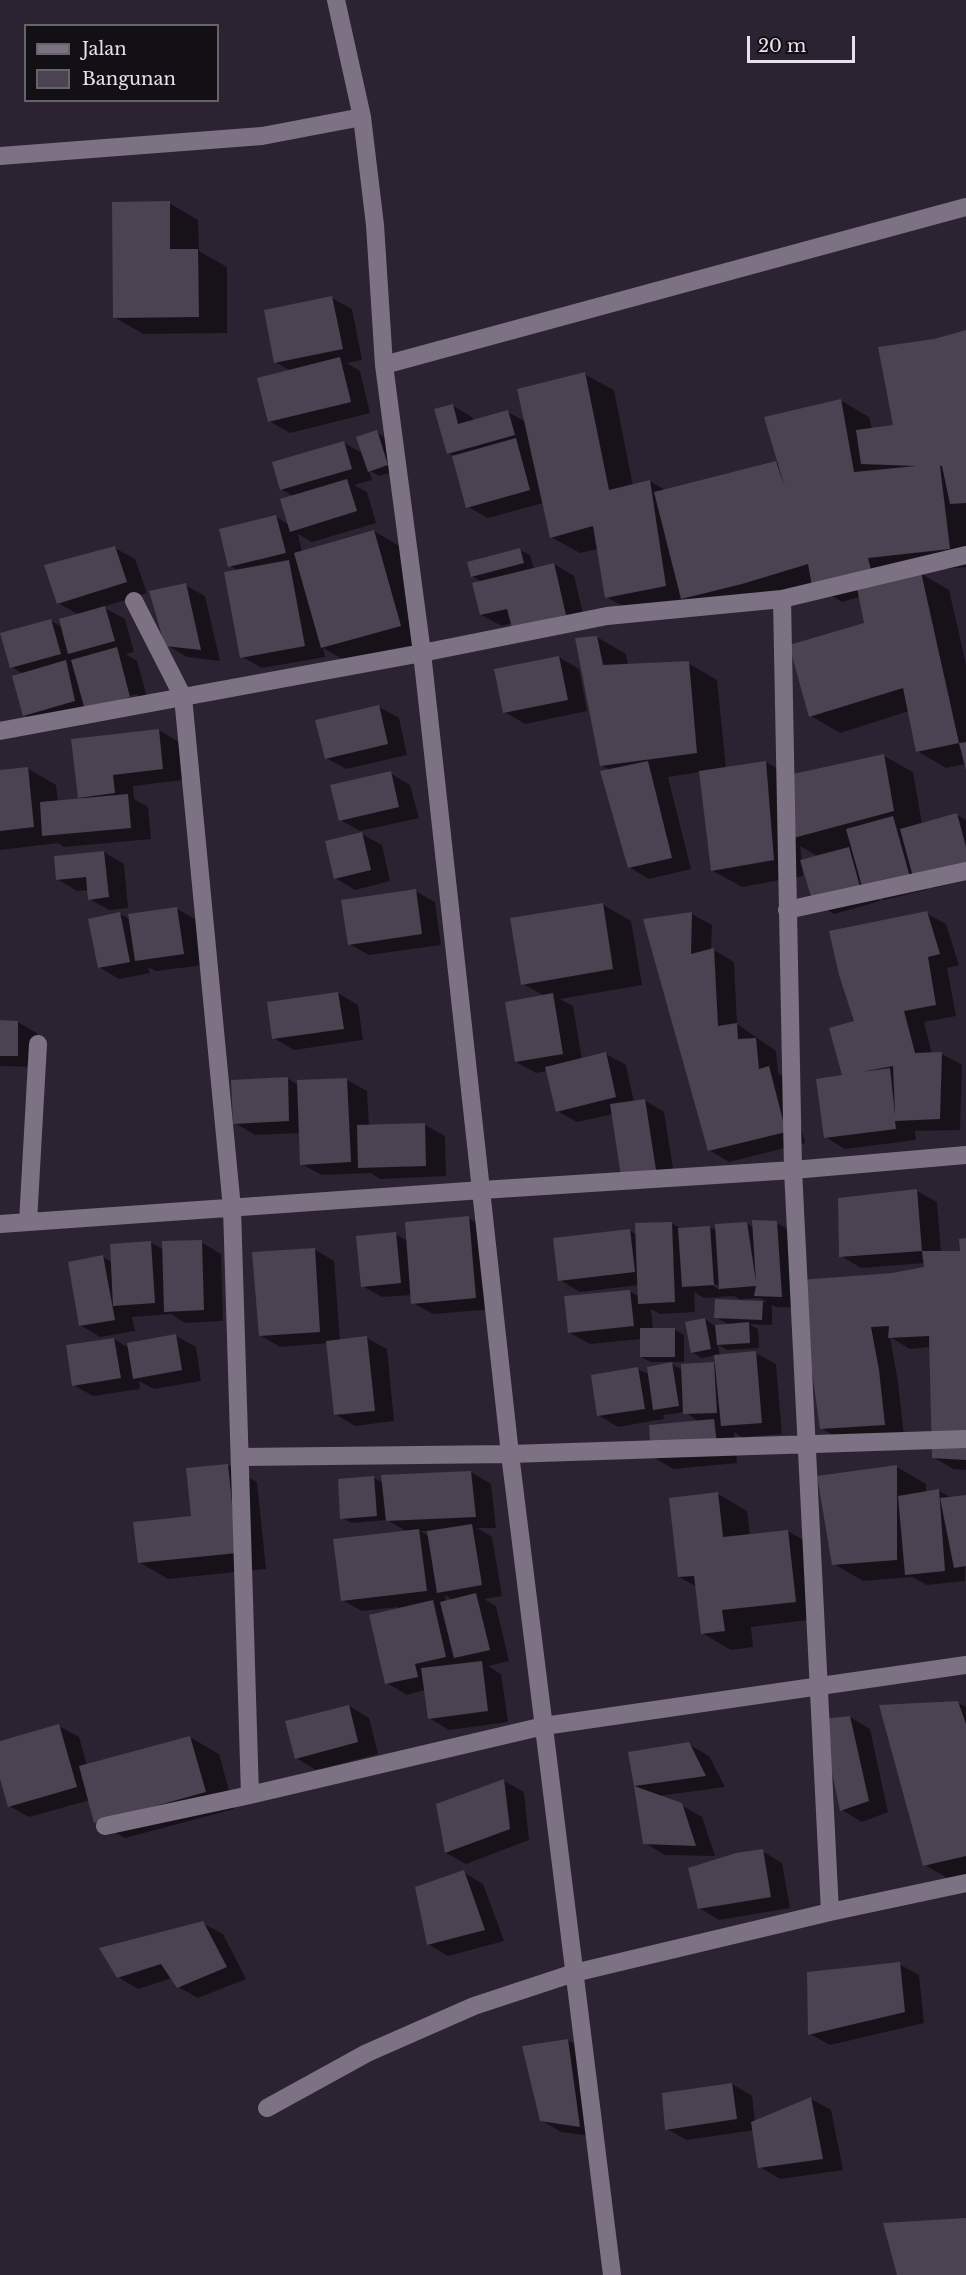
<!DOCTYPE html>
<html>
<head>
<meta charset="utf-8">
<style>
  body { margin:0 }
  #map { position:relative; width:966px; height:2275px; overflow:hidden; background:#2c2332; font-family:"Libre Baskerville",serif }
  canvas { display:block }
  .legend { position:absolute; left:24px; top:24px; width:195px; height:78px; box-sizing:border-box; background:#120f15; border:2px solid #67636b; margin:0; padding:8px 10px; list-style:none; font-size:18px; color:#e6e1eb }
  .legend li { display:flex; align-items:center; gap:12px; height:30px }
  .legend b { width:30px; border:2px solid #67636b }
  .scale { position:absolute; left:747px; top:36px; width:108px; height:27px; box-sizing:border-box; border:3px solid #e6e1eb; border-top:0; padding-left:8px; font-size:18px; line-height:21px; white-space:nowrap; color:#e6e1eb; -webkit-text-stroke:4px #120f15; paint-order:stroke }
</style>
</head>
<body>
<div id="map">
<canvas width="966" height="2275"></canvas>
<ul class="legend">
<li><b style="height:8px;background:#7c7283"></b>Jalan</li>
<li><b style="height:16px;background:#4b4252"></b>Bangunan</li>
</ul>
<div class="scale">20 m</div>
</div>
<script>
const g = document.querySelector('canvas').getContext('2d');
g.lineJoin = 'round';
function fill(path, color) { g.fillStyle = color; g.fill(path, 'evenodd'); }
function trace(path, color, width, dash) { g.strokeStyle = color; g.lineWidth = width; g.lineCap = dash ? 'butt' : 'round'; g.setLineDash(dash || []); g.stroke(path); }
fill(new Path2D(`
  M169,203L198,220L199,251L227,267V333L143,334L114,317Z
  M332,298L352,309L362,360L347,363L360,371L370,413L290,433L269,421L291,371L275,362Z
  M966,332V567L897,574L920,573L949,590L966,664V767L965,764L946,768L917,751L909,711L840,733L811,716L865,624L859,597L842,602L816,587L636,613L606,597L598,549L580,553L551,537L543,503L488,518L468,507L454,456L448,453L452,405L472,417L474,421L508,412L526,422L584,374L614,390L633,486L650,481L665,490L779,462L840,400L869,417L872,429L895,427L934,340Z
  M376,432L386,438L397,471L379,476L369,470L372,480L354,485L367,492L376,523L312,542L298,534L302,552L374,531L403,548L429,642L351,664L323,648L325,657L262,668L242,657L239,571L230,566L276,517L290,525L293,496L281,489L344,443L364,454Z
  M115,548L135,559L147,593L103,607L125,619L134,652L126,654L137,661L150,708L44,727L24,715L23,674L12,667L51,621L62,627L79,615L58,603ZM137,694L138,697L100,704Z
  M520,550L530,555L534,569L554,564L574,576L586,626L512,623L502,626L481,615L482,582L472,576Z
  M185,585L205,596L220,661L187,657L167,645Z
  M597,637L626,654L628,666L688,663L717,680L726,769L766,762L790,776L884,756L913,772L922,824L957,815L966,820V880L934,888L928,885L929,889L884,900L879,898L880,901L834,914L814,902L802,866L803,876L742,887L713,871L700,772L668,777L691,869L649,879L629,867L610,770L601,765ZM800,846L819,857L802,861Z
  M559,657L579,669L587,711L525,724L505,712Z
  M379,707L399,718L407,755L346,769L326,758Z
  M159,730L179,742L183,780L133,786L134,799L148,807L151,839L64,847L58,843L0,850V772L27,768L56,785L58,802L84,800L79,797Z
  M390,773L410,785L419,818L360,831L340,820Z
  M362,834L382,845L390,881L355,890L335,878Z
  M104,852L124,864L128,908L109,910L89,899L88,890L77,891L57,879Z
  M415,891L435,902L441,945L369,955L349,944Z
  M602,904L631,921L642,985L560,999L573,1006L582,1060L606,1054L626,1065L634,1102L644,1100L664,1112L675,1181L642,1186L613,1114L577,1122L557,1111L547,1071L536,1073L516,1062L545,996L523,984Z
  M177,909L197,920L204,965L156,971L148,967L150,973L119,979L99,967L120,914L131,920Z
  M926,913L946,924L959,965L947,968L956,1016L924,1022L932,1054H942L962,1065L960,1130L915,1131L916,1140L845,1149L825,1137L844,1076L856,1022Z
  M692,914L712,925L711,951L714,950L734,962L737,1024L776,1051L778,1073L789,1079L805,1143L729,1162L709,1150L645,920Z
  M338,993L358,1005L363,1040L294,1050L273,1038Z
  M0,1022H18L38,1034L37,1067L0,1066Z
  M287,1078L298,1085L347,1080L367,1091L369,1126L425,1125L445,1136L446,1176L380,1179L371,1173L322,1175L301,1164L300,1133L255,1135L235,1123Z
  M917,1191L937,1202L941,1252H962L966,1240V1470L953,1469L933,1457L931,1347L910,1349L890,1337L898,1382L904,1436L841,1440L821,1428L814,1381L803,1334L802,1308L776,1307L772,1305V1325L749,1324L758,1329L759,1348L728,1350L718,1345L720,1356L756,1353L776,1364L782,1434L742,1437L734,1432L737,1463L673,1469L653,1457L699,1422L685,1412L663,1415L664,1419L618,1427L598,1415L638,1369L650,1375L672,1364L682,1370L713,1363L717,1365L716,1355L702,1358L692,1352L705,1319L715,1326L729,1325L716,1317L717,1300L768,1302L760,1298L743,1299V1301L734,1296L704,1298L694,1292L695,1312L660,1314L651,1309L653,1330L674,1329L684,1335V1362H651L641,1357V1339L590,1344L570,1333L630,1291L639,1297V1285L580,1292L560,1280L630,1231L637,1235L671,1223L682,1229L710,1227L717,1231L747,1223L754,1228L777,1223L797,1234L800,1281L892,1274L925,1268V1263L861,1268L841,1256ZM708,1280L720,1287V1290L707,1282Z
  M468,1218L489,1229L495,1309L433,1314L413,1303L412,1295L382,1297L362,1286L395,1234L408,1241Z
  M201,1242L221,1254L223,1321L185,1323L171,1314L132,1317L135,1331L100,1337L80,1325L103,1257L112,1262L151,1243L164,1250Z
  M314,1249L334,1261L340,1341L367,1338L387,1349L394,1421L355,1426L335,1414L328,1343L280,1347L260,1335Z
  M176,1336L196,1347L201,1381L154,1389L139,1381L140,1389L93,1396L73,1385L114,1339L129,1348Z
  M228,1465L257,1482L266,1569L168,1579L139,1562L192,1518Z
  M897,1467L926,1484V1493L939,1491L952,1498L966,1496L965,1581L927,1585L912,1577L863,1581L834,1564Z
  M471,1472L491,1484L496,1528H477L492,1537L502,1596L484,1599L496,1606L509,1661L488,1666L501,1674L508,1722L449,1730L429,1718L425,1690L407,1695L387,1683L398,1607L362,1611L342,1600L408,1532L387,1520L352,1523L342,1518L374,1478L383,1483V1477ZM420,1531H429L430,1537ZM445,1595L453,1600L446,1602Z
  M718,1494L747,1511L750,1535L788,1531L817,1548L824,1618L751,1627L753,1647L731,1650L702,1633L697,1587L679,1577Z
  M958,1703L966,1707V1879L954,1882L925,1865Z
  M349,1706L369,1718L378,1754L316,1770L296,1758Z
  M850,1717L870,1729L888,1812L862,1822L842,1810Z
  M59,1726L79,1737L87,1765L190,1737L219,1754L234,1809L125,1838L96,1822L90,1800L29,1817L9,1806L0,1774V1743Z
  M688,1744L709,1756L725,1787L658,1796L681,1805L702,1817L715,1856L665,1855L645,1843L635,1784Z
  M504,1781L524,1792L529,1840L466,1864L446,1853L437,1805Z
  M762,1851L782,1863L790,1908L719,1920L699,1908Z
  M463,1872L483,1884L504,1941L448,1956L428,1944Z
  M202,1923L223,1934L246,1979L198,1998L178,1987L172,1978L138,1989L118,1977Z
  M899,1964L919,1975L924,2023L830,2045L810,2034Z
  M568,2040L588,2052L599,2137L561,2132L541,2120Z
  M732,2084L752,2096L755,2122L811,2099L831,2110L843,2170L780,2179L760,2167L754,2130L687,2140L667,2129Z`), '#0007');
fill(new Path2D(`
  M170,201V249H198L199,317L113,318L112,202Z
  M332,296L343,349L274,363L264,310Z
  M966,330V503L950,504L942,466H940L950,549L868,558L871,570L812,586L808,564L742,584L681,599L654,492L776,461L785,488L764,417L841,399L854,472L916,466L861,464L856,430L893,425L878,347L934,339Z
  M340,357L351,402L268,422L257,378Z
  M585,372L609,490L650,480L666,586L605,598L593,526L550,538L517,389Z
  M453,404L458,424L508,410L515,435L447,454L434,409Z
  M377,430L388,465L368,472L356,437Z
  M516,438L530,490L466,508L452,456Z
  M344,441L352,469L280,490L272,462Z
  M347,479L357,511L290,532L280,499Z
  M276,515L286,553L228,567L219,529Z
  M374,530L401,626L321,648L294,553Z
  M115,546L127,582L57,604L44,565Z
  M520,548L524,563L471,577L467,562Z
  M289,560L305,646L240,658L224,572Z
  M554,563L566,615L512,628L507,609L480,615L472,583Z
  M921,572L959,743L966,742V770L959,743L916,752L903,688L809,717L789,645L864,623L857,588Z
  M186,583L201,650L165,646L149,591Z
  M105,606L115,641L68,654L59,619Z
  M51,619L61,654L10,668L0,633Z
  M597,636L603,665L689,661L697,753L600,766L575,638Z
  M117,647L130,697L85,710L71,660Z
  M559,656L568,700L503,713L494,669Z
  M66,660L75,701L23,716L12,676Z
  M379,705L388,744L325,759L315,720Z
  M159,729L163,769L113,775L115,793L78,798L71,739Z
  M884,754L894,811L786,840L784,776Z
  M648,761L672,858L628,868L600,771Z
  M766,761L774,860L711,871L699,771Z
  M28,767L34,827L0,831V770Z
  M391,771L399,807L339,821L330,785Z
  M128,794L131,828L42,836L40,802Z
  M957,813L966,847V864L913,877L900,829Z
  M893,816L910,877L863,890L846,829Z
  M362,832L371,870L334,879L325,841Z
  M849,847L861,890L813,903L800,860Z
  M104,851L109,897L88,900L86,877L56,880L54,856Z
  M416,889L422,934L348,945L341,900Z
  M603,903L613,969L521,985L510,918Z
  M177,907L184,954L135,961L128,914Z
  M927,911L940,954L928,957L936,1005L904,1011L915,1053L942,1052L940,1119L895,1121L896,1129L824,1138L816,1079L842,1075L829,1028L854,1021L839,975L829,931ZM893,1066L895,1114V1115L890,1068L862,1072Z
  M120,912L130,962L98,968L88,919Z
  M692,912L691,954L714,948L718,1026L737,1023L738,1039L756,1038L759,1069L769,1066L786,1132L708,1151L643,919Z
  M338,992L344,1029L272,1039L267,1002Z
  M553,993L563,1054L515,1062L505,1002Z
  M0,1020L18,1021V1056H0Z
  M606,1052L616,1097L556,1112L545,1067Z
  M288,1077L289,1121L233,1124L231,1080Z
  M347,1078L351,1162L300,1165L297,1080Z
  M645,1099L656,1170L621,1176L610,1104Z
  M425,1123L426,1166L358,1168L357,1125Z
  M917,1189L922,1251L839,1257L838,1198Z
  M469,1216L476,1298L411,1304L405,1222Z
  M752,1220L777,1221L782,1297L754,1296L756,1286L719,1289L715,1224L747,1222L756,1282Z
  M672,1222L675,1302L638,1304L635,1223Z
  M710,1226L714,1285L682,1287L678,1228Z
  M630,1229L635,1272L558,1281L553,1238Z
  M396,1232L401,1283L361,1287L356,1236Z
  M966,1238V1460L932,1458L929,1336L888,1338L889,1326L871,1327L879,1370L885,1425L820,1429L799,1280L892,1273L924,1267L922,1251H960L959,1239Z
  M202,1240L204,1310L164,1312L162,1241Z
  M151,1241L155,1303L113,1306L110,1244Z
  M315,1248L320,1332L259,1336L252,1252Z
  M103,1255L115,1320L79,1326L68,1262Z
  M630,1290L634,1326L568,1333L564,1296Z
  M715,1299L763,1301L762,1320L714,1318Z
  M705,1318L711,1349L691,1353L685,1322Z
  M749,1322L750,1343L717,1345L715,1325Z
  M640,1328H675V1357H640Z
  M176,1334L182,1370L133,1379L127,1343Z
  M367,1336L375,1411L334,1415L326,1341Z
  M114,1338L121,1378L72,1386L66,1345Z
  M756,1351L762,1423L721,1426L714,1355Z
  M672,1362L679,1406L653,1410L647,1367Z
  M714,1362L717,1413L683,1414L681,1364Z
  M638,1367L645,1409L597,1416L591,1375Z
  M714,1419L718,1452L651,1458L649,1425Z
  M228,1464L237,1553L138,1563L133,1522L191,1516L186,1468Z
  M897,1465V1560L832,1565L817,1476Z
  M471,1471L476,1517L386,1521L381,1475Z
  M374,1476L377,1516L340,1519L338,1479Z
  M939,1489L945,1571L905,1575L898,1496Z
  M718,1492L723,1537L788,1530L796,1602L722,1610L725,1631L701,1634L694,1576L678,1577L669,1498Z
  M966,1495V1566L954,1568L940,1498Z
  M472,1524L482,1585L437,1593L427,1531Z
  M419,1529L427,1591L341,1601L333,1539Z
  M476,1593L490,1650L454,1658L440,1602Z
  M433,1600L446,1657L415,1664L418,1677L385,1684L369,1615Z
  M482,1661L488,1711L428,1719L421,1668Z
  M958,1701L966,1724V1856L923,1866L879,1705Z
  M349,1705L358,1742L295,1759L285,1721Z
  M850,1716L869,1801L840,1811L821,1719Z
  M59,1724L77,1787L8,1807L0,1779V1741Z
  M190,1736L206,1792L94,1823L79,1766Z
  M689,1742L706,1776L634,1786L628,1752Z
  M504,1779L510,1829L445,1853L436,1804Z
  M634,1786L682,1803L696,1846L643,1844Z
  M763,1849L771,1897L698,1909L688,1868L736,1853Z
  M464,1870L485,1930L427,1945L415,1887Z
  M203,1921L227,1967L177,1988L161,1964L117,1978L99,1948Z
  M900,1962L905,2012L808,2035L807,1972Z
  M568,2039L580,2127L540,2121L522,2046Z
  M732,2083L737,2119L665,2130L662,2093Z
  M811,2097L823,2159L758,2168L751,2122Z
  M966,2218V2275H897L883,2223Z`), '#4b4252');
trace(new Path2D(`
  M336,0L362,117L375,225L384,365L422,653L510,1454L612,2275
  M0,156L262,136L362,117
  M384,365L966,207
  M782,599L793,1170L830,1912
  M0,731L183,697L134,601
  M787,910L966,871
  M28,1222L38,1044
  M0,1224L482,1190L793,1170L966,1155
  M240,1457L510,1454L966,1439
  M250,1795L232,1208L183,697L422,653L607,616L782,599L966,555
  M105,1826L250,1795L544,1726L966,1665
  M267,2108L367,2053L474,2006L574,1973L830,1912L966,1883`), '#7c7283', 18);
</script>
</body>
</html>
